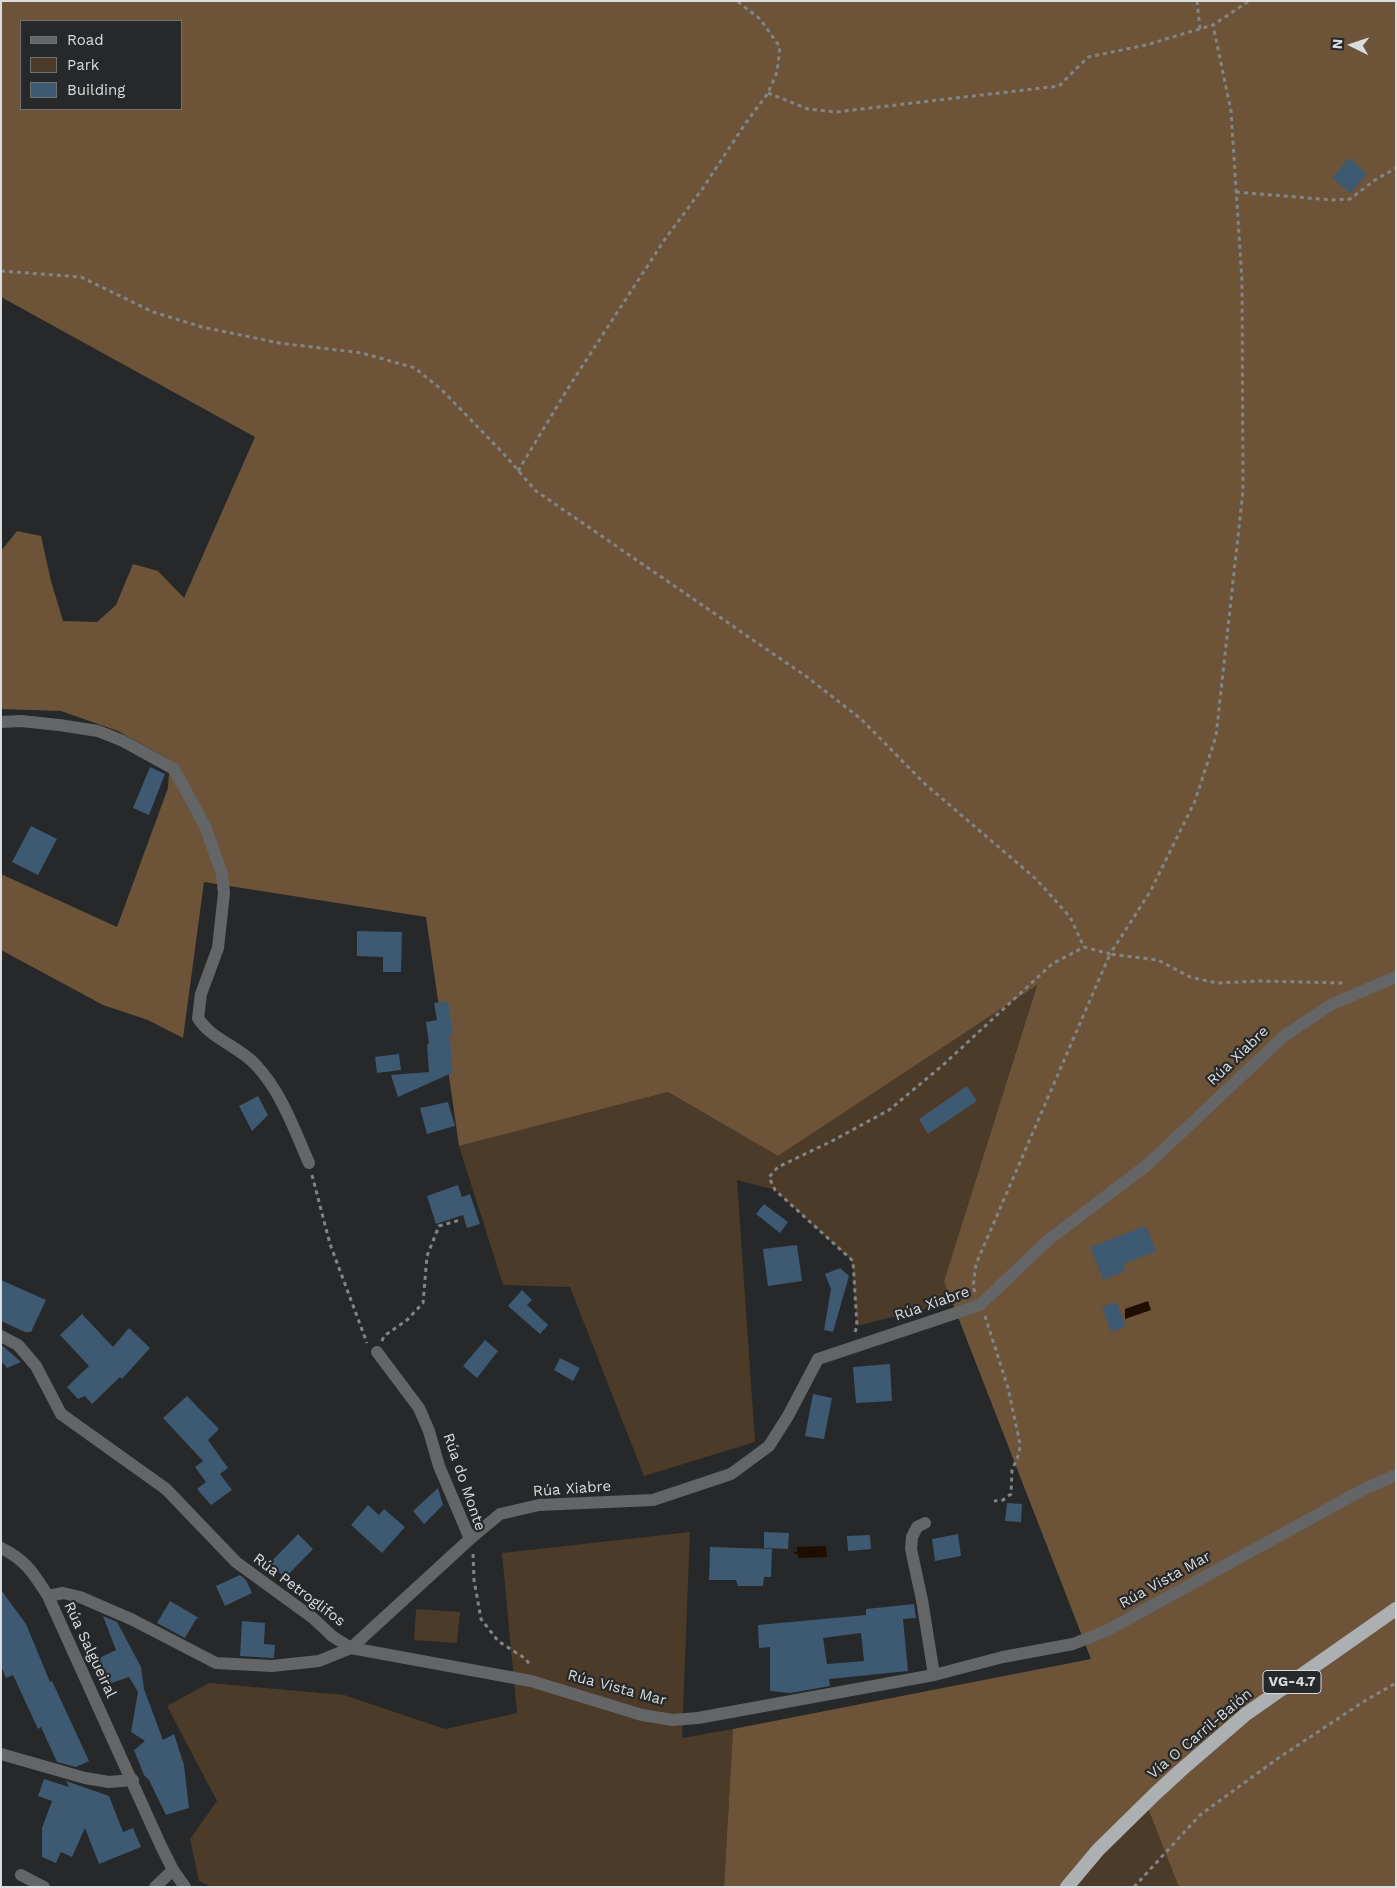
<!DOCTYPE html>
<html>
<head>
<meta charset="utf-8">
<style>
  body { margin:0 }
  #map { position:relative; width:1397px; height:1888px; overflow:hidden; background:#262829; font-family:"Work Sans",sans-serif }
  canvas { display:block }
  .frame { position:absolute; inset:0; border:2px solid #dadcdd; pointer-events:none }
  .legend { position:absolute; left:20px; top:20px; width:162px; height:90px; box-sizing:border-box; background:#262829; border:1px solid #6e7071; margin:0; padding:6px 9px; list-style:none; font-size:15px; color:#dadcdd }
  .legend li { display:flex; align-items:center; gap:10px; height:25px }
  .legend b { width:25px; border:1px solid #6e7071 }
  .north { position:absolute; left:1327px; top:20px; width:50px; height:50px; -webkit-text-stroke:4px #262829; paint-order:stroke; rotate:274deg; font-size:14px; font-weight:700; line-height:20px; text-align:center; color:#dadcdd }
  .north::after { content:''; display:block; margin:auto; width:18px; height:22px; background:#dadcdd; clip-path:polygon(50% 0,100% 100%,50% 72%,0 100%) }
</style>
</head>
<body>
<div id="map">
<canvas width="1397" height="1888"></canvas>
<div class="frame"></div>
<ul class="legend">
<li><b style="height:6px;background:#646566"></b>Road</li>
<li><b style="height:14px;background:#4c3b28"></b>Park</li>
<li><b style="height:14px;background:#3e5972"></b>Building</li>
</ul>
<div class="north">N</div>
</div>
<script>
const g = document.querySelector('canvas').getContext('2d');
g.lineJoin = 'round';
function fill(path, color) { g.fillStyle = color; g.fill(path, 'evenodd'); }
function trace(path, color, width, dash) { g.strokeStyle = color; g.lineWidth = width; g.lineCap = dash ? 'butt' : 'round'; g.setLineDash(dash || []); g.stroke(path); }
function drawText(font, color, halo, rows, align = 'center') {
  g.font = font + ' "Work Sans",sans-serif'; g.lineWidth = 4.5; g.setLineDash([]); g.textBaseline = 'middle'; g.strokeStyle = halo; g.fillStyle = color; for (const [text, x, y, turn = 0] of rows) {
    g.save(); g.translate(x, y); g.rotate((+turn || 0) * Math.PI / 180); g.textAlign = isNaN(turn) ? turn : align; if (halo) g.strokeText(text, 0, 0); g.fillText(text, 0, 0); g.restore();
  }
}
fill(new Path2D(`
  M1037,984L944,1281L956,1301L857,1326L852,1261L775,1190L737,1180L755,1442L644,1476L570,1287L503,1285L459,1146L668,1092L778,1156Z
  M690,1532L682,1738L733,1729L724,1887H211L199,1881L190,1839L217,1801L167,1706L209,1683L344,1695L445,1729L517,1713L502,1553Z
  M416,1609L460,1612L457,1643L414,1640Z
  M1155,1794L1183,1887H1067Z`), '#4c3b28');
fill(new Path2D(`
  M1,1H1396V1887H1179L1146,1803L1067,1887H724L733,1729L1091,1659L944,1281L1037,985L778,1156L668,1092L459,1146L426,917L204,882L183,1038L148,1020L103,1005L1,950V874L117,927L168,788L170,760L118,731L61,711L1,709V551L17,531L41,536L51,581L63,621L97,622L116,605L133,564L158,571L184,598L255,437L1,297ZM21,21H181V109H21Z`), '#6d5438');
fill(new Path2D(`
  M1148,1301L1151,1310L1125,1319V1309Z
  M826,1546L827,1557L798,1558V1554H794V1552H797V1547Z`), '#1e0e00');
fill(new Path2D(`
  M1349,158L1367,174L1350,193L1332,178Z
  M150,767L165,774L149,815L133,808Z
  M31,826L57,839L38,875L12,862Z
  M357,931L402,932L401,972H383V957L357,956Z
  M448,1001L453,1034H450L452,1070L454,1072L398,1097L391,1075L429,1072L427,1044H429L426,1022L437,1020L434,1003Z
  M399,1054L401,1070L377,1073L375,1057Z
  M967,1086L977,1101L928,1134L919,1119Z
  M258,1096L268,1115L252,1131L239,1106Z
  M448,1102L455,1126L427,1134L420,1108Z
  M458,1185L462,1197L470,1194L480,1224L467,1228L463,1215L436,1224L427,1196Z
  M764,1204L788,1222L780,1233L756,1214Z
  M1146,1226L1156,1251L1123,1264L1125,1271L1103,1280L1090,1247Z
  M797,1245L802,1281L768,1286L763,1249Z
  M840,1268L849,1276L833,1332L824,1330L831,1289L825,1274Z
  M1,1280L46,1300L31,1332H25L1,1321Z
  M522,1290L532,1300L527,1305L548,1325L540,1334L508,1306Z
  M1116,1302L1126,1326L1111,1332L1102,1307Z
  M82,1314L113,1347L129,1328L150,1348L122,1379L120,1377L92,1404L85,1396L78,1399L67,1387L89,1366L60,1335Z
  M485,1340L498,1351L477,1378L463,1366Z
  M1,1345L4,1347L21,1362L7,1368L1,1361Z
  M560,1358L580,1368L573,1381L554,1370Z
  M890,1364L892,1401L856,1403L853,1367Z
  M813,1394L832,1398L824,1439L805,1436Z
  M187,1396L219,1429L208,1440L228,1468L220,1474L232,1490L211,1505L197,1489L206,1482L195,1467L203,1461L163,1418Z
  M438,1488L443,1505L424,1524L413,1511Z
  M1007,1503L1022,1504L1021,1522L1005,1521Z
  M368,1505L379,1515L384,1509L405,1527L382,1553L351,1525Z
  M764,1532L789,1533L788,1549L764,1548Z
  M298,1534L313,1549L285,1578L270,1563Z
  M958,1534L961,1556L935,1561L932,1539Z
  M870,1535L871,1549L848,1551L847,1536Z
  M710,1547L772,1549L771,1577H764L763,1586H738L736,1580H709Z
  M240,1575L246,1580L252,1593L225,1606L216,1586Z
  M1,1590L26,1624L50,1682L52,1681L89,1761L76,1767L57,1762L41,1727L38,1729L13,1675L6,1678L1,1666Z
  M170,1601L199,1618L196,1619L185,1638L157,1623Z
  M914,1604L916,1618L903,1619L908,1671L829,1679L830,1686L802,1691L790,1693L770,1691V1647L759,1648L758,1625L866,1615V1609ZM861,1633L864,1661L827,1664L823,1638Z
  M103,1616L117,1622L141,1667L144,1689L163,1740L174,1734L184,1765L189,1808L166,1815L149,1780L144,1775L134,1750L145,1741L131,1732L138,1692L129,1677L106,1685L93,1661L116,1650Z
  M242,1621L265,1623L264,1644L275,1645L274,1658L240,1656Z
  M44,1779L69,1787L66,1781L109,1796L123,1832L133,1828L141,1847L99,1864L85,1828L72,1857L61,1852L56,1863L42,1857V1828L52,1801L38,1796Z`), '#3e5972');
trace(new Path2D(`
  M1197,1L1200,29
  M768,93L808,109L836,112L1059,86L1088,57L1146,45L1213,25
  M1236,192L1333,200L1350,199L1375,180L1396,168
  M1,271L81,277L153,312L202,327L279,343L362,353L415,368L442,390L502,452L536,491L807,677L861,719L925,784L1036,879L1070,917L1084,947
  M518,471L570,385L665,239L703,188L745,124L768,93L777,72L780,47L760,19L737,1
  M312,1175L330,1244L367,1343
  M975,1292L973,1287L976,1264L1110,954L1158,960L1190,977L1217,983L1260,981L1343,983
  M985,1316L1008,1388L1020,1444L1019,1454L1012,1470L1011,1494L1003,1500L994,1501
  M855,1332L857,1326L853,1261L775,1190L769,1177L778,1167L832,1141L889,1110L943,1065L1052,964L1084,947L1110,954L1150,892L1195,801L1216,736L1243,491L1242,281L1231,111L1213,25L1249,1
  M382,1341L384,1336L407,1320L423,1303L427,1256L439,1226L460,1220
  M473,1554L474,1580L481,1619L498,1641L526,1659L531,1667
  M1134,1887L1200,1815L1277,1759L1363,1702L1396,1683`), '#828485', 3, [4, 4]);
trace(new Path2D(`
  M1,722L21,721L59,725L98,731L123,741L174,769L205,826L222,874L224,893L218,948L201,994L198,1018C211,1039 238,1046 255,1064C281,1091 294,1129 309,1163
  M1,1336L18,1345L36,1366L61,1414L166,1489L236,1562L313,1618L332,1636L351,1648L531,1681L642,1715L673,1720L698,1718L934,1675L1003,1657L1073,1644L1106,1631L1366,1488L1396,1475
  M377,1352L419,1408L429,1431L439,1466L470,1539
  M925,1523L917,1527L912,1537L911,1549L922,1600L934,1675
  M48,1596L63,1593L80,1597L131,1619L216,1663L272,1666L319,1661L351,1648L470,1539L500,1514L539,1505L653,1500L731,1474L769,1446L788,1416L818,1359L980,1305L1047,1241L1147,1165L1284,1036L1332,1004L1396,977
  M1,1754L85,1778L109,1782L133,1780
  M21,1875L44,1887
  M155,1887L173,1870`), '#646566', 12);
trace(new Path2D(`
  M1,1548C26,1560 34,1574 48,1596L161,1846L173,1870L185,1887`), '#646566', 12);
trace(new Path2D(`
  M1067,1887L1098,1850L1155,1794L1180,1771L1246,1714L1396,1609`), '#adb0b2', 14);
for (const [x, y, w] of [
  [1292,1682,58]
]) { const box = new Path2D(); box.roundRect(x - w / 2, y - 11.5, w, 23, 4); g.fillStyle = '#262829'; g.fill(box); trace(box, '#dadcdd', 1); }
drawText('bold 14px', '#dadcdd', null, [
  ["VG-4.7",1292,1682]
]);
drawText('15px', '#dadcdd', '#262829', [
  ["Rúa Xiabre",1238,1056,-44],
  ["Rúa Xiabre",932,1304,-19],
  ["Rúa do Monte",464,1482,71],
  ["Rúa Xiabre",572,1489,-4],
  ["Rúa Vista Mar",1165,1580,-29],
  ["Rúa Petroglifos",299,1590,37],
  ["Rúa Salgueiral",90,1650,65],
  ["Rúa Vista Mar",617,1688,15],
  ["Vía O Carril-Baión",1200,1734,-40]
]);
</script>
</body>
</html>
